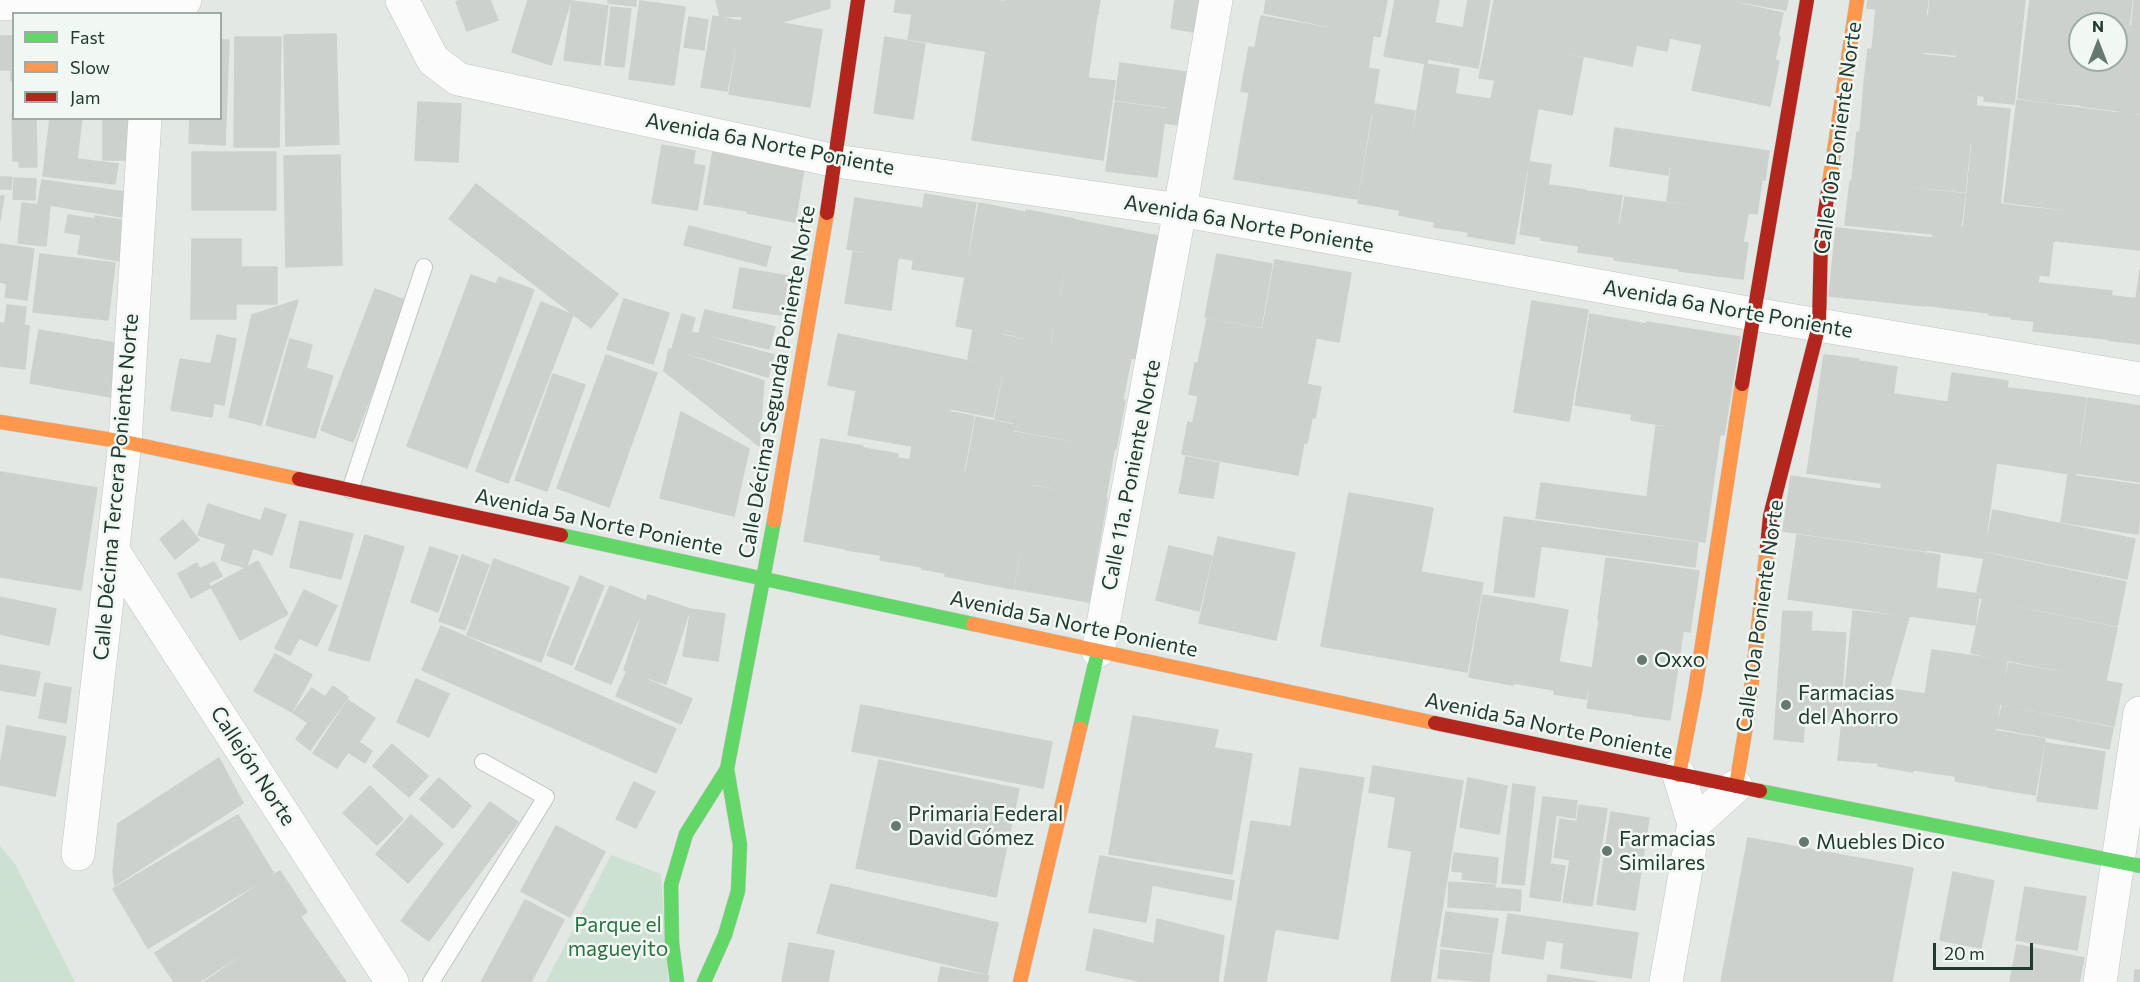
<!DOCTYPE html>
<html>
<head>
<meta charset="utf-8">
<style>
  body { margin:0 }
  #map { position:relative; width:2140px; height:982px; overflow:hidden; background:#e3e8e5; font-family:Commissioner,sans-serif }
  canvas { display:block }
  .legend { position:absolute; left:12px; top:12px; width:210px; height:108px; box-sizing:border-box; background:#f1f7f3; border:2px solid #9eaca6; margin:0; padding:8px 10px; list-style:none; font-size:18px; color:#213b32 }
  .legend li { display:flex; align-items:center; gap:12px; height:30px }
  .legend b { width:30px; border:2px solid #9eaca6 }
  .north { position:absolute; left:2068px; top:12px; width:60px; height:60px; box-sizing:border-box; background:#f1f7f3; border:2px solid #9eaca6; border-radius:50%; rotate:0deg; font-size:16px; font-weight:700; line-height:24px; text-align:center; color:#213b32 }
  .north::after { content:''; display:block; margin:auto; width:21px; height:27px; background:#657871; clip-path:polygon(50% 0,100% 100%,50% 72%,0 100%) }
  .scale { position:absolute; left:1933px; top:943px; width:100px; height:27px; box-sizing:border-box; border:3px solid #213b32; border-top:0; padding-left:8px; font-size:18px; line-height:21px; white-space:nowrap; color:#213b32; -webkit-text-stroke:4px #f1f7f3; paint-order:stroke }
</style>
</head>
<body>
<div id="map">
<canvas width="2140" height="982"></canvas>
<ul class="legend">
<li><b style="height:8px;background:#63d668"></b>Fast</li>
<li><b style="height:8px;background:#ff974d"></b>Slow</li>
<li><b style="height:8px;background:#b3261e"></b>Jam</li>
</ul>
<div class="north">N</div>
<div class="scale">20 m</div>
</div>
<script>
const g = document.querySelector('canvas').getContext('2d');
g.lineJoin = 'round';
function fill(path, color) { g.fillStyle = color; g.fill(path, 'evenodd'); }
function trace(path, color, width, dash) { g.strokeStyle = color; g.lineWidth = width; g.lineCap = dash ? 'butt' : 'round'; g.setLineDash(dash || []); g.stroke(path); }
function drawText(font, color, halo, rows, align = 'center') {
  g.font = font + ' Commissioner,sans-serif'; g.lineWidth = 5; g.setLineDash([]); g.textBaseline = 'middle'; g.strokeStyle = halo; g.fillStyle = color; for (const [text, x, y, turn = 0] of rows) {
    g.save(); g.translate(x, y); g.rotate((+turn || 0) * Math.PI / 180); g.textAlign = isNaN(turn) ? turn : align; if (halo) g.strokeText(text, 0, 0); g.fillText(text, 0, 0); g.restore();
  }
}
fill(new Path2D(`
  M0,846L15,864L75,982H0Z
  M611,855L661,874L668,982H546Z`), '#cce1d1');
const building = new Path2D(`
  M461,0H490L498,20L467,31L456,2Z
  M528,0H571L551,65L512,52Z
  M608,0H636V6L608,3Z
  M716,0H830V8L782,22L743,16L720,17Z
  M896,0H993L985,51L908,39L912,14L894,12Z
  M994,0L1097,15L1088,78L1115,81L1103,160L972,140Z
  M1005,0H1050L1049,7Z
  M1050,0H1100L1098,14L1049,7Z
  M1175,0H1204L1199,33L1171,28Z
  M1266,0H1387L1380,37L1264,13Z
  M1395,0H1439L1427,64L1384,56Z
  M1468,0H1490L1478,68L1429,59L1436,23L1463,28Z
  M1494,0H1547L1537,49L1487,39Z
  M1548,0H1593L1582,56L1538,48Z
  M1594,0H1646L1632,66L1583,56Z
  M1646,0H1677L1667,51L1637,45Z
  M1678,0H1722L1783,13L1778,36L1675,15Z
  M1729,0H1788L1786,10Z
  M1868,0H1928L1926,14L1867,8Z
  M1930,0H1961L1955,55L1925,52Z
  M1962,0H1994L1984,96L1953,93Z
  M1995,0H2025L2014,104L1984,101Z
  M2030,0H2066L2053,103L2018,98Z
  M2066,0H2092L2090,24H2080V60H2085L2080,105L2054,103Z
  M2093,0H2132L2119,111L2081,106L2086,60H2116V24H2091Z
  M2134,0H2140V26L2132,25Z
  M572,1L608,6L600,65L564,60Z
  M640,1L685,7L674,85L629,79Z
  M611,7L631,9L624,67L605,65Z
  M1876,10L1927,15L1924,53L1872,49Z
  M1675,15L1780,37L1775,59L1670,38Z
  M713,16L740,21L727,91L701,87Z
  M742,16L822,30L810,107L729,94Z
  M1261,16L1373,36L1368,68L1255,47Z
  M689,17L708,20L704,50L684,47Z
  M2130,26L2140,27V80L2124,79Z
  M336,34L339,144L286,146L284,35Z
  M0,36H14V81H11V70H0Z
  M235,37H281L279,147H234Z
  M885,37L925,44L913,119L874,113Z
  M220,40H229L225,145L189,143L190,118H220Z
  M1487,40L1583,58L1572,115L1491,99L1495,80L1479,78Z
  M1702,45L1779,61L1770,106L1692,90Z
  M1249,47L1379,70L1372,114L1241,91Z
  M1868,49L1955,58L1952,93L1864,84Z
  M1120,63L1193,73L1186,126L1165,123L1167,107L1115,100Z
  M1425,64L1459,69L1434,222L1399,215Z
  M2124,79L2140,81V114L2120,112Z
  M1864,85L1977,97L1972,143L1860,132Z
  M1249,94L1371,114L1357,199L1234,179Z
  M1456,94L1490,99L1468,232L1434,227Z
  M1491,100L1538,108L1514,244L1468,236Z
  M2017,100L2118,113L2113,155L2140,158V219L2004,202Z
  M418,102L461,104L458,162L415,160Z
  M1115,102L1166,109L1157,177L1106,171Z
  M1375,104L1415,111L1399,210L1358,203Z
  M1976,106L2010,109L1989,313L1955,309Z
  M12,113L14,118H36L37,167H19V161H13Z
  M2119,113L2140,116V157L2114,155Z
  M50,118H82L77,159L118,164L115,184L43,176Z
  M103,118H136L135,160H103Z
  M1615,128L1769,151L1765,180L1669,166L1668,175L1610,166Z
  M1857,132L1970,144L1965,192L1852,180Z
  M662,145L695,151L693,164L705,166L697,210L652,203Z
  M713,151L756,157L747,211L704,204Z
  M192,152H276V210H192Z
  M340,155L342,265L286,267L284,156Z
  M756,160L804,169L795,222L747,213Z
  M1530,162L1551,165L1541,237L1520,234Z
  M1671,167L1762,180L1757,214L1667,201Z
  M0,177H12L11,189H0Z
  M14,178L36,179L35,200L13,199Z
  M42,180L131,193L128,218L38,203Z
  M1850,181L1965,194L1961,226L1933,223L1932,234L1845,225Z
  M476,184L618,294L591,328L449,219Z
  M1549,185L1586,190L1579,246L1541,240Z
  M1586,191L1622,196L1613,257L1578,252Z
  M925,194L976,203L964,277L912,269Z
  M0,196H4L0,221Z
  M1625,197L1748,214L1743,242L1620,225Z
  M855,198L921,208L913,260L847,249Z
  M22,203L50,206L46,246L18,243Z
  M979,203L1024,212L1001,334L956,326Z
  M2001,204L2024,207L2012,317L1989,315Z
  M2024,207L2140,219V250L2021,237Z
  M1026,210L1074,219L1050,343L1002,333Z
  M68,215L95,219V216L133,222L126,262L78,254L81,235L65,232Z
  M1075,220L1158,236L1143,311L1061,296Z
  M1934,224L1963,227L1954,309L1925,305Z
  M1619,225L1684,234L1679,269L1614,260Z
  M689,226L771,247L766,266L684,245Z
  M1836,228L1932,238L1925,306L1829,296Z
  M1684,234L1748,243L1743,279L1679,271Z
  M2020,237L2053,241L2049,276L2039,275L2033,321L2011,319Z
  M192,239H241V267H277V304H236V319H191Z
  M0,244L34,249L27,300L5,297L7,284L0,282Z
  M853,252L898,258L891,310L845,303Z
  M40,254L115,263L108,320L33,312Z
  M1217,254L1272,264L1261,327L1205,317Z
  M1275,260L1351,273L1339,342L1263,328Z
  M740,268L788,276L782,315L733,308Z
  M2140,270V298H2136Z
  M471,275L496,284L499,277L534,290L467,468L407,446Z
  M2039,283L2112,291L2107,339L2033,331Z
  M375,289L407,301L353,442L321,430Z
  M2113,296L2140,299V344L2108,340Z
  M1060,297L1151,314L1142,360L1052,343Z
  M624,299L669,313L653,364L607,349Z
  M298,300L261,425L229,417L252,315Z
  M1532,301L1588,310L1569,421L1514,412Z
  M541,302L573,315L508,483L476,471Z
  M7,305L26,307L24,325L29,326L25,369L0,366V323H5Z
  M705,310L775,327L769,349L699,333Z
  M682,314L695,318L691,332L774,355L768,377L672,349Z
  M1590,314L1646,324L1631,414L1575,405Z
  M1207,319L1316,339L1307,384L1198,363Z
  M1647,322L1740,337L1724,435L1631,420Z
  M39,330L121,344L111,397L30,383Z
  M973,330L1131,359L1123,398L1002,376L1004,367L968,359Z
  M838,334L1003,368L993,417L828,385Z
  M217,335L236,339L224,405L214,403L212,417L171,410L180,359L211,364Z
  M290,339L312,345L306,368L333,376L315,438L266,425Z
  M669,349L764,381L759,446L664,371Z
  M606,355L657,373L609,507L557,488Z
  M1824,355L1859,359L1841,478L1807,473Z
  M1859,361L1897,367L1881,483L1842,478Z
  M1195,363L1321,387L1315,418L1189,394Z
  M1952,373L2008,381L1983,558L1927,550Z
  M553,374L585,385L547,491L515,480Z
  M1003,377L1125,400L1116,449L1014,430L1015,423L995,419Z
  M2008,388L2049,393L2039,469L1997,463Z
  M856,392L950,410L940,464L910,459L912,446L848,435Z
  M2050,393L2086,398L2075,475L2039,469Z
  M1894,394L1947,402L1934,496L1881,488Z
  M1198,397L1312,418L1307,443L1193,422Z
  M2088,398L2140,406V454L2081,446Z
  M681,412L749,449L734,516L660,498Z
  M951,412L974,416L945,573L922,569Z
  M976,417L1014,425L1013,432L1114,450L1106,497L966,472Z
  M1188,422L1304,443L1298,475L1182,454Z
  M1656,426L1720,435L1705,542L1536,518L1541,483L1647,497Z
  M821,439L863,446L846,549L804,541Z
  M2080,447L2140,455V482L2076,473Z
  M864,448L898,454L881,555L846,550Z
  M1186,457L1219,463L1213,498L1179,493Z
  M898,458L941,465L922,567L880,560Z
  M0,472L97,488L81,590L0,577Z
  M964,473L1032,485L1013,589L945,576Z
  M2068,475L2140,485V513L2064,502Z
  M1791,476L1933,497L1926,551L1783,531Z
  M1033,486L1107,498L1089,602L1015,589Z
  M1349,493L1433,508L1421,572L1483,583L1467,672L1321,646Z
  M2064,502L2140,513L2138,534L2061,522Z
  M208,504L261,521L265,508L286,515L272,555L253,548L246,568L221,560L226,544L198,535Z
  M1993,510L2135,539L2127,579L1985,551Z
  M1504,517L1698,543L1695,567L1541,546L1534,597L1494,592Z
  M183,520L199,540L175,559L160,539Z
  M300,521L353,534L341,579L290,567Z
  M365,535L404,547L369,661L329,650Z
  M1797,535L1940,555L1936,588L1979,594L1975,625L1788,599Z
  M1218,537L1295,553L1276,640L1199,623Z
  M1169,546L1212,556L1199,611L1156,600Z
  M430,547L458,556L438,612L411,602Z
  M1985,553L2126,582L2117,626L1980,598L1981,593L1977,592Z
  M462,555L489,565L465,630L439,621Z
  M1606,558L1699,571L1690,632L1598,619Z
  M494,559L569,587L541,662L467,635Z
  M258,561L288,614L240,640L211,587Z
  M214,562L222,576L208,583L211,587L191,598L178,574L197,563L200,569Z
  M580,576L604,586L572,665L547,655Z
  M610,586L646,601L611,684L575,669Z
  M304,590L337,606L317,646L299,638L290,655L275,648Z
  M648,595L690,609L666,684L624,670Z
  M1483,595L1527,603L1513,685L1469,677Z
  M0,597L56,609L49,645L0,634Z
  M1982,600L2117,628L2106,680L1971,653Z
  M1528,603L1568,610L1554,690L1514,683Z
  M691,609L725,614L718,661L683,656Z
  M1783,611L1812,612L1803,742L1774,739Z
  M1853,611L1909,617L1889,688L1878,763L1838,760Z
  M1599,620L1645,627L1632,714L1587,708Z
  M441,626L676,729L656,773L422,670Z
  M1646,627L1683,632L1670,720L1633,715Z
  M1811,631L1846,633L1840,722L1805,719Z
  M1932,650L1974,656L1955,776L1913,770Z
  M275,654L312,675L292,712L254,691Z
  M1975,656L2007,661L1986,786L1955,781Z
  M1559,662L1592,668L1586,699L1554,694Z
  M2009,663L2122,684L2114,726L2000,704Z
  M0,665L40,672L35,696L0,690Z
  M627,671L692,699L681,724L616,696Z
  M416,679L449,694L429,737L397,722Z
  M45,683L71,688L66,723L39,718Z
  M333,686L348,697L310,750L296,739L308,723L293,713L312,688L325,697Z
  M1891,689L1925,694L1913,772L1878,766Z
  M348,700L375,718L359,742L372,751L365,763L348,752L337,768L313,753Z
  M861,705L1052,742L1043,788L852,751Z
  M2002,706L2113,728L2109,749L1997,728Z
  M1133,716L1218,730L1214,748L1252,754L1232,874L1109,854Z
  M7,726L66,737L55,796L0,785V766Z
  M1997,731L2045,739L2035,795L1987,787Z
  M2046,743L2105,752L2097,809L2037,801Z
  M392,744L428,776L409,797L373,766Z
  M219,758L243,803L115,885L113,871L118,824Z
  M879,760L1019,789L996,897L856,868Z
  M1373,766L1463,781L1430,982H1391L1412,851L1388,847L1396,797L1369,792Z
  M1300,768L1364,778L1338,939L1275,929L1266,982H1224L1251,821L1291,827Z
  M439,778L471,806L453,828L420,799Z
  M1468,778L1507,786L1499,834L1460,827Z
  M634,782L655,792L636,828L616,819Z
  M1513,784L1535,787L1524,885L1502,883Z
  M370,786L403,819L377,845L343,813Z
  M1543,797L1577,801L1575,818L1556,815L1550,864L1565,866L1560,901L1530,897Z
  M490,802L518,822L429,941L401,921Z
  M1579,805L1607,809L1592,906L1563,902L1570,860L1554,857L1560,819L1577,822Z
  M1611,812L1649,818L1635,910L1597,904Z
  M238,815L274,874L148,948L113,889Z
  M411,815L443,844L408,883L376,854Z
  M556,826L605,852L570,917L521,891Z
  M1748,838L1913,868L1892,982H1721Z
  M1454,853L1498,858L1496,883L1462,879L1463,872L1452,871Z
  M1100,856L1234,881L1231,900L1152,885L1146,922L1089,912Z
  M280,871L307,912L199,982H174L155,953Z
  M1953,872L1994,881L1981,948L1940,940Z
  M1449,882L1495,885V888L1521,890L1520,911L1448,907Z
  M831,884L998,923L987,974L817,933Z
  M2025,887L2086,897L2077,950L2016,940Z
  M525,900L564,920L531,982H481Z
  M1446,912L1498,919L1493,953L1441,946Z
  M1508,914L1638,933L1631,978L1561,968L1564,943L1546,940L1543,959L1502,953Z
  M300,916L346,982H204Z
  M1157,919L1224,936L1218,982H1143L1086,970L1094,929L1154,944Z
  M789,943L834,951L828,982H782Z
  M2017,945L2084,958L2079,982H2010Z
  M1441,950L1492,955L1489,982L1438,978Z
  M941,967L989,976L987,982H938Z
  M2135,970H2140V982H2134Z
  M1548,975L1597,982H1547Z`);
fill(building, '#ccd1ce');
trace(building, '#ccd1ce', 1.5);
const lane = new Path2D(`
  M350,490L424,267
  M431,982L546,797L483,762`);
const street = new Path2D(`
  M402,0L433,60L458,79L836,161L1180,210L1753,314L2140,379
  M0,4L185,0
  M113,551L392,982
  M1098,651L1180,210L1216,0
  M1694,824L1736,786
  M78,854L125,442L145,118
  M1666,982L1694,824L1679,775
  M2100,982L2140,713`);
const fast = new Path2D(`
  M561,535L973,624
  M1080,728L1098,651
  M1760,791L2140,866
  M677,982L672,943L671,885L686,834L727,769
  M704,982L725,935L738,891L740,845L727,769L774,521`);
const slow = new Path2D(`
  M1829,184L1857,0
  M0,422L125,442L299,479
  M774,521L827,213
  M973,624L1435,723
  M1679,775L1695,691L1742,384
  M1736,786L1749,708L1767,547
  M1020,982L1080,728`);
const jam = new Path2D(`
  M827,213L858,0
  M1742,384L1807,0
  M299,479L561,535
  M1767,547L1770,516L1819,325L1821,239L1829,184
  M1435,723L1760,791`);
trace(lane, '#c0c5c2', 18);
trace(street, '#c0c5c2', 34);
trace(fast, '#bec6c2', 15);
trace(slow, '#bec6c2', 15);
trace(jam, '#bec6c2', 15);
trace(lane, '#fbfcfb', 16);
trace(street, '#fbfcfb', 33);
trace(fast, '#63d668', 14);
trace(slow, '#ff974d', 14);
trace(jam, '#b3261e', 14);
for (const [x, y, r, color] of [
  [1642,660,6,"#657871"],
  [1786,705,6,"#657871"],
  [896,826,6,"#657871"],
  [1804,842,6,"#657871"],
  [1607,851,6,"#657871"]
]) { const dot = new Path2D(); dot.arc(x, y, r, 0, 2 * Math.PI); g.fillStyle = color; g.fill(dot); trace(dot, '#f1f7f3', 2); }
drawText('21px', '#213b32', '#f1f7f3', [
  ["Calle 10a Poniente Norte",1838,138,-82],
  ["Avenida 6a Norte Poniente",770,144,11],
  ["Avenida 6a Norte Poniente",1249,224,10],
  ["Avenida 6a Norte Poniente",1728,309,10],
  ["Calle Décima Segunda Poniente Norte",777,382,-80],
  ["Calle 11a. Poniente Norte",1131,475,-79],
  ["Calle Décima Tercera Poniente Norte",116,487,-85],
  ["Avenida 5a Norte Poniente",599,522,12],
  ["Calle 10a Poniente Norte",1760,616,-82],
  ["Avenida 5a Norte Poniente",1074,624,12],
  ["Avenida 5a Norte Poniente",1549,726,12],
  ["Callejón Norte",253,766,57]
]);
drawText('21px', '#213b32', '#f1f7f3', [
  ["Oxxo",1654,660],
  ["Farmacias",1798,693],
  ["del Ahorro",1798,717],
  ["Primaria Federal",908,814],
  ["David Gómez",908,838],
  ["Farmacias",1619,839],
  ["Similares",1619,863],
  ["Muebles Dico",1816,842]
], 'left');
drawText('21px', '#2d7141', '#f1f7f3', [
  ["Parque el",618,925],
  ["magueyito",618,949]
]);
</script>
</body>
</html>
